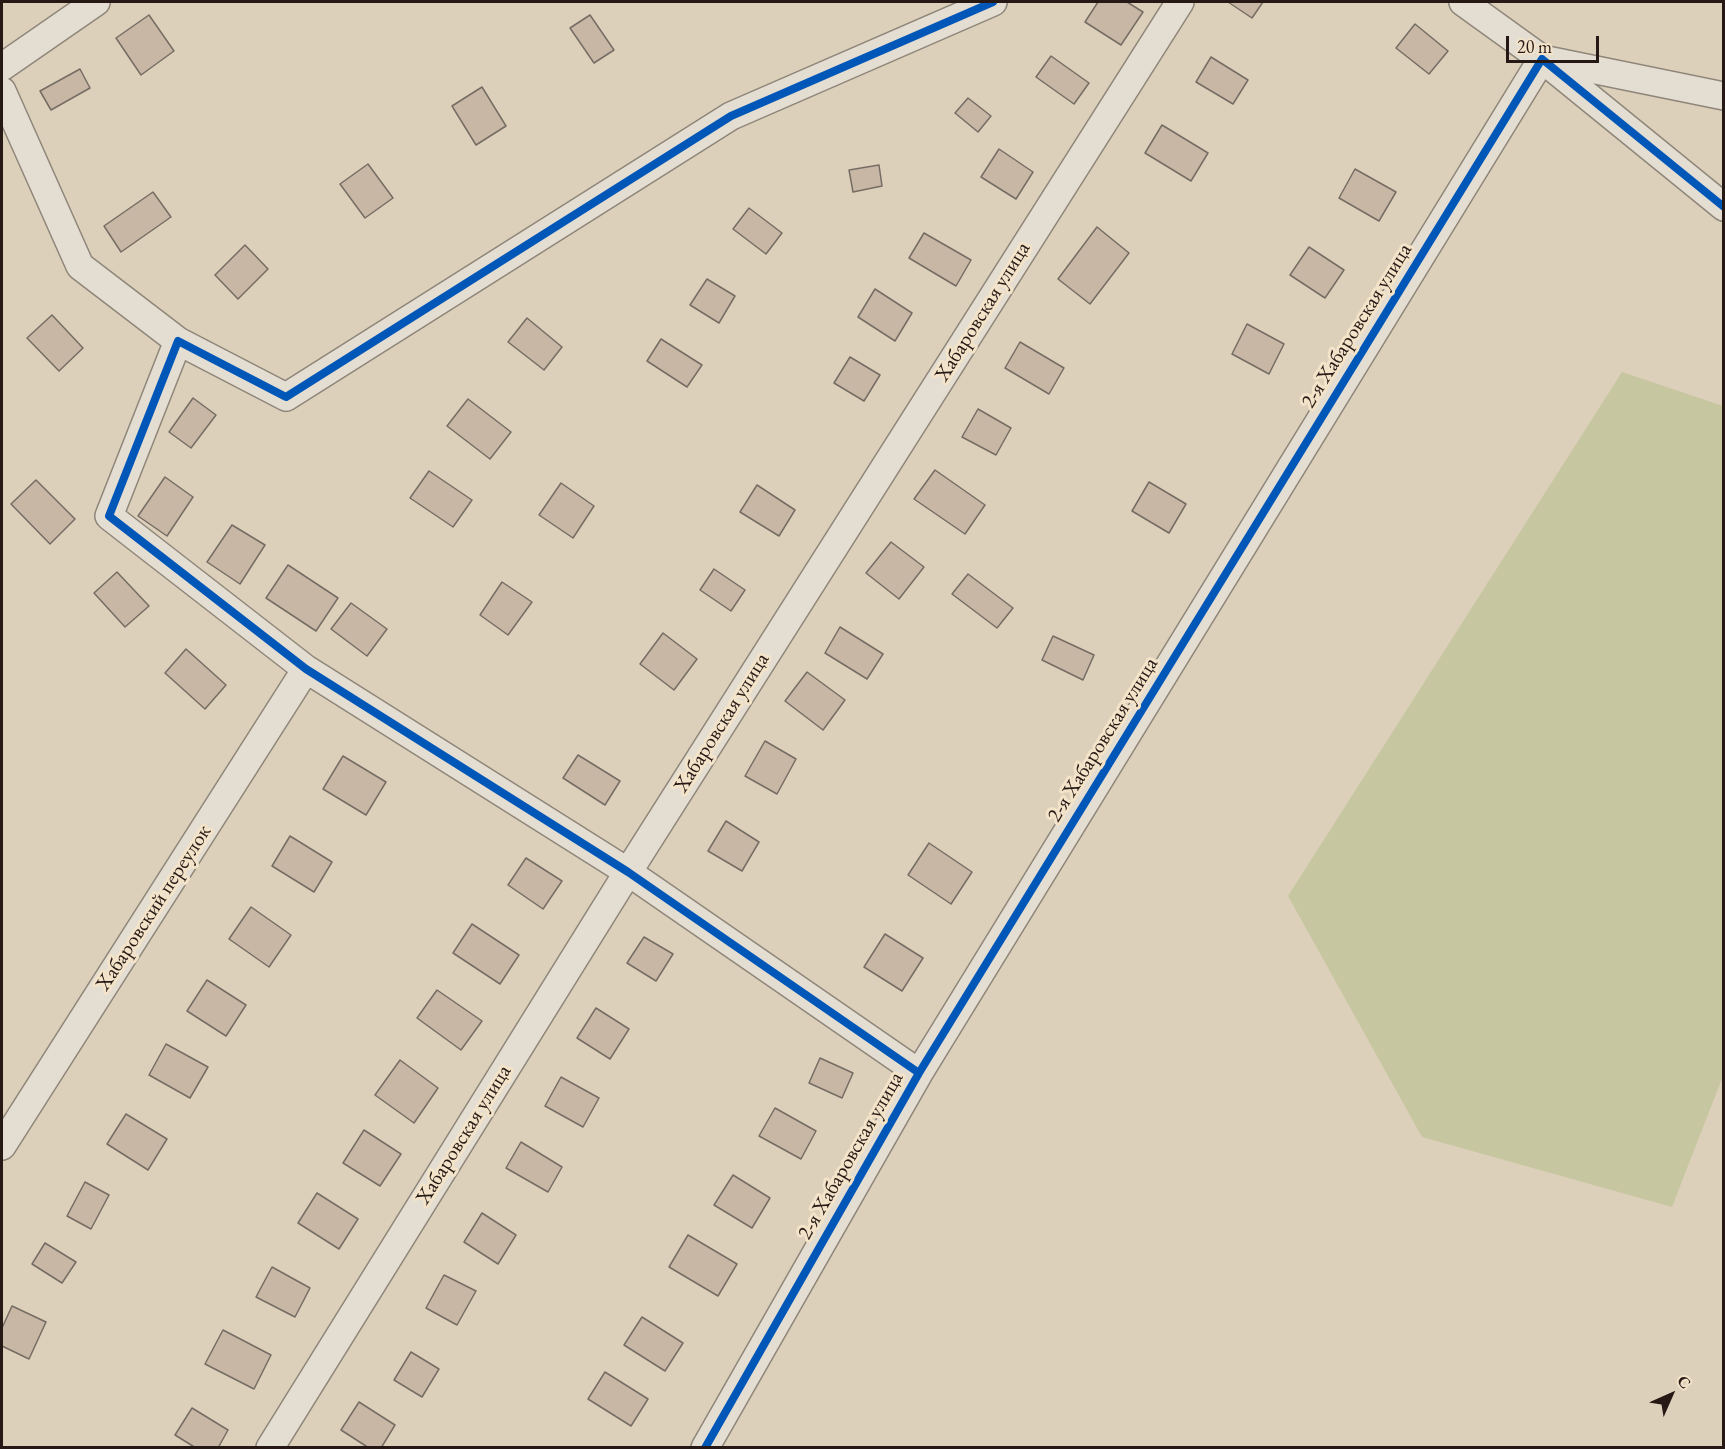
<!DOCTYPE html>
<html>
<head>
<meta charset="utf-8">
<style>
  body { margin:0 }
  #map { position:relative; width:1725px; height:1449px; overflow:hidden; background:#ddd0ba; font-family:"EB Garamond",serif }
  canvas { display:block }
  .frame { position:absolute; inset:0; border:3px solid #261915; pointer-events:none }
  .north { position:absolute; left:1641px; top:1365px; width:60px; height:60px; -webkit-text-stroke:4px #f2e3c9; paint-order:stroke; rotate:45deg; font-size:16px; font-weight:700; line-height:24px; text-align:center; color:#261915 }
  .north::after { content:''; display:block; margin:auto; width:21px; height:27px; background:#261915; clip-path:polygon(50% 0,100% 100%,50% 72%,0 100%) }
  .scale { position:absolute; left:1506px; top:36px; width:93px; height:27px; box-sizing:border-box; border:3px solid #261915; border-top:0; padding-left:8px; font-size:18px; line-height:21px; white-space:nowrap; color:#261915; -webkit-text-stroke:4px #f2e3c9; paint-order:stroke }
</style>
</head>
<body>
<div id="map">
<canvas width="1725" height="1449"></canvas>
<div class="frame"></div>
<div class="north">С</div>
<div class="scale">20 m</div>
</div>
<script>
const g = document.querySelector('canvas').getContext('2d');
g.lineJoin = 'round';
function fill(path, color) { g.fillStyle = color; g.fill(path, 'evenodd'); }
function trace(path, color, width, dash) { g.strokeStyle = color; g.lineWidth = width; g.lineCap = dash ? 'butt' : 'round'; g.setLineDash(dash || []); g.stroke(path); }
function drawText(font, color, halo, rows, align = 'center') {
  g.font = font + ' "EB Garamond",serif'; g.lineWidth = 6; g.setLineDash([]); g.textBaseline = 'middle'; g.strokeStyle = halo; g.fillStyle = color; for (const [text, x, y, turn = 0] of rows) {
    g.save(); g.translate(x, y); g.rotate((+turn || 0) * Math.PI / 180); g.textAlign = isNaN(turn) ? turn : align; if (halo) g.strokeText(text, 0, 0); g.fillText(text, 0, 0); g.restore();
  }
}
fill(new Path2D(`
  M1622,372L1723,406V1076L1672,1207L1422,1137L1288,896Z`), '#c6c6a1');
const building = new Path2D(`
  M1098,2H1127L1143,12L1121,45L1085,22Z
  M1228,2H1263L1252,18Z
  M149,15L174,51L141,75L116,38Z
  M590,15L614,50L594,63L570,28Z
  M1415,24L1448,51L1429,74L1396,48Z
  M1051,56L1089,83L1074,104L1036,77Z
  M1211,57L1248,80L1233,104L1196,82Z
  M80,69L90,88L51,110L40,91Z
  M482,87L506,126L476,145L452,106Z
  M968,98L991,116L978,132L955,113Z
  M1162,125L1208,153L1191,181L1145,153Z
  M999,149L1033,172L1016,199L981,177Z
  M368,164L393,198L365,218L340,184Z
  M879,165L882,186L853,192L849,170Z
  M1355,169L1396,192L1379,221L1339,198Z
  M153,192L171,217L121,252L104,226Z
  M749,208L782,233L766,254L733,229Z
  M1097,227L1129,253L1090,304L1058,279Z
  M924,233L971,260L956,286L909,258Z
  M245,245L268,269L238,299L215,275Z
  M1309,247L1344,270L1325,298L1290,275Z
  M707,279L735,296L719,323L690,305Z
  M875,289L912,313L895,341L858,317Z
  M52,315L83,348L59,371L27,338Z
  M527,318L562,347L544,370L508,342Z
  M1247,324L1284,344L1269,374L1232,354Z
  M661,339L702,365L687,387L647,361Z
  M1020,342L1064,368L1049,394L1005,368Z
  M850,357L880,375L864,401L834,383Z
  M193,398L216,415L191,448L169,432Z
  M468,399L511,432L490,459L447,426Z
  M978,409L1011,428L996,455L962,437Z
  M935,470L985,505L965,534L914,499Z
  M429,471L472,500L453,527L410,498Z
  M165,477L193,497L167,536L138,516Z
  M36,480L75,519L50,544L11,504Z
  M1149,482L1186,504L1169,533L1132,511Z
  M561,483L594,506L573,538L539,515Z
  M757,485L795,510L779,536L740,512Z
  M232,525L265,545L240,584L207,562Z
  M891,542L924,567L899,599L866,573Z
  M288,565L338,598L316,631L266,598Z
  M714,569L745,590L731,611L700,590Z
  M117,572L149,606L125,627L94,593Z
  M968,574L1013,608L997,628L952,594Z
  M502,582L532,602L508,635L480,615Z
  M351,603L387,629L367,656L331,629Z
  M840,627L883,654L867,679L825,653Z
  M663,633L697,659L674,690L640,664Z
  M1053,636L1094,655L1083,680L1042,660Z
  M186,649L226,685L205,709L165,673Z
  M807,672L845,700L823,730L785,701Z
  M765,741L796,759L777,794L745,776Z
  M578,755L620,781L605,805L563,778Z
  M343,756L386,782L366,815L323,789Z
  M726,821L759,842L742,871L708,851Z
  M290,836L332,862L314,892L272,866Z
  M929,843L972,872L951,904L908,875Z
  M526,858L562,881L543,909L508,885Z
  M251,907L291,935L269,967L229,939Z
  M472,924L519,955L500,984L453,953Z
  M885,934L923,958L902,991L864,967Z
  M644,937L673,954L656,981L627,963Z
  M207,980L246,1005L226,1036L187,1011Z
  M437,990L482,1021L461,1050L417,1018Z
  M596,1008L629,1029L610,1059L577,1038Z
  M166,1044L208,1067L190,1098L149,1075Z
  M820,1058L853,1073L842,1098L809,1083Z
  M400,1060L438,1088L414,1123L375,1095Z
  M561,1077L599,1098L583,1127L545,1106Z
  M775,1108L816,1131L801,1159L759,1136Z
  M126,1114L167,1139L148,1170L107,1144Z
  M364,1130L401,1154L380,1186L343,1163Z
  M521,1142L562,1167L548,1192L506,1168Z
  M733,1175L770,1198L752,1228L714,1205Z
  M85,1182L109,1195L91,1229L67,1216Z
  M317,1193L358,1219L339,1249L298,1223Z
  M482,1213L516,1235L498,1264L464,1242Z
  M688,1235L737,1264L718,1296L669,1267Z
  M45,1243L76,1262L62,1283L32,1264Z
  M272,1267L310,1288L295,1317L256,1297Z
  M444,1275L476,1291L457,1325L426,1308Z
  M12,1306L46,1322L29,1359L2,1346V1328Z
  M642,1317L683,1343L665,1371L624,1345Z
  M223,1330L271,1355L254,1389L205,1364Z
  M411,1352L439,1369L422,1397L394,1380Z
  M605,1372L648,1399L631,1426L588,1399Z
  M359,1402L395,1425L381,1448H369L341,1430Z
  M192,1408L228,1430L218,1448H196L175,1435Z`);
fill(building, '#c9b7a6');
trace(building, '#756d63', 1.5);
const minor = new Path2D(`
  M1463,2L1542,59L1724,96
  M2,67L96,2
  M2,91L80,266L178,341
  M919,1073L628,872L306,669L109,516L178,341L286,397L731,116L993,2
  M2,1146L306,669
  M270,1448L628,872L1180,2
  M705,1448L919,1073L1542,59L1724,207`);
trace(minor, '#8e8679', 30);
trace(minor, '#e4ddd2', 27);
trace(new Path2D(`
  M919,1073L628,872L306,669L109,516L178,341L286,397L731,116L993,2
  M705,1448L919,1073L1542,59L1724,207`), '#0057b8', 8);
drawText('21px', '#261915', '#f2e3c9', [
  ["Хабаровская улица",983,312,-58],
  ["2-я Хабаровская улица",1357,326,-58],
  ["Хабаровская улица",722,723,-58],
  ["2-я Хабаровская улица",1103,740,-58],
  ["Хабаровский переулок",154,908,-57],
  ["Хабаровская улица",464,1135,-58],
  ["2-я Хабаровская улица",851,1156,-60]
]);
</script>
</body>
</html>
